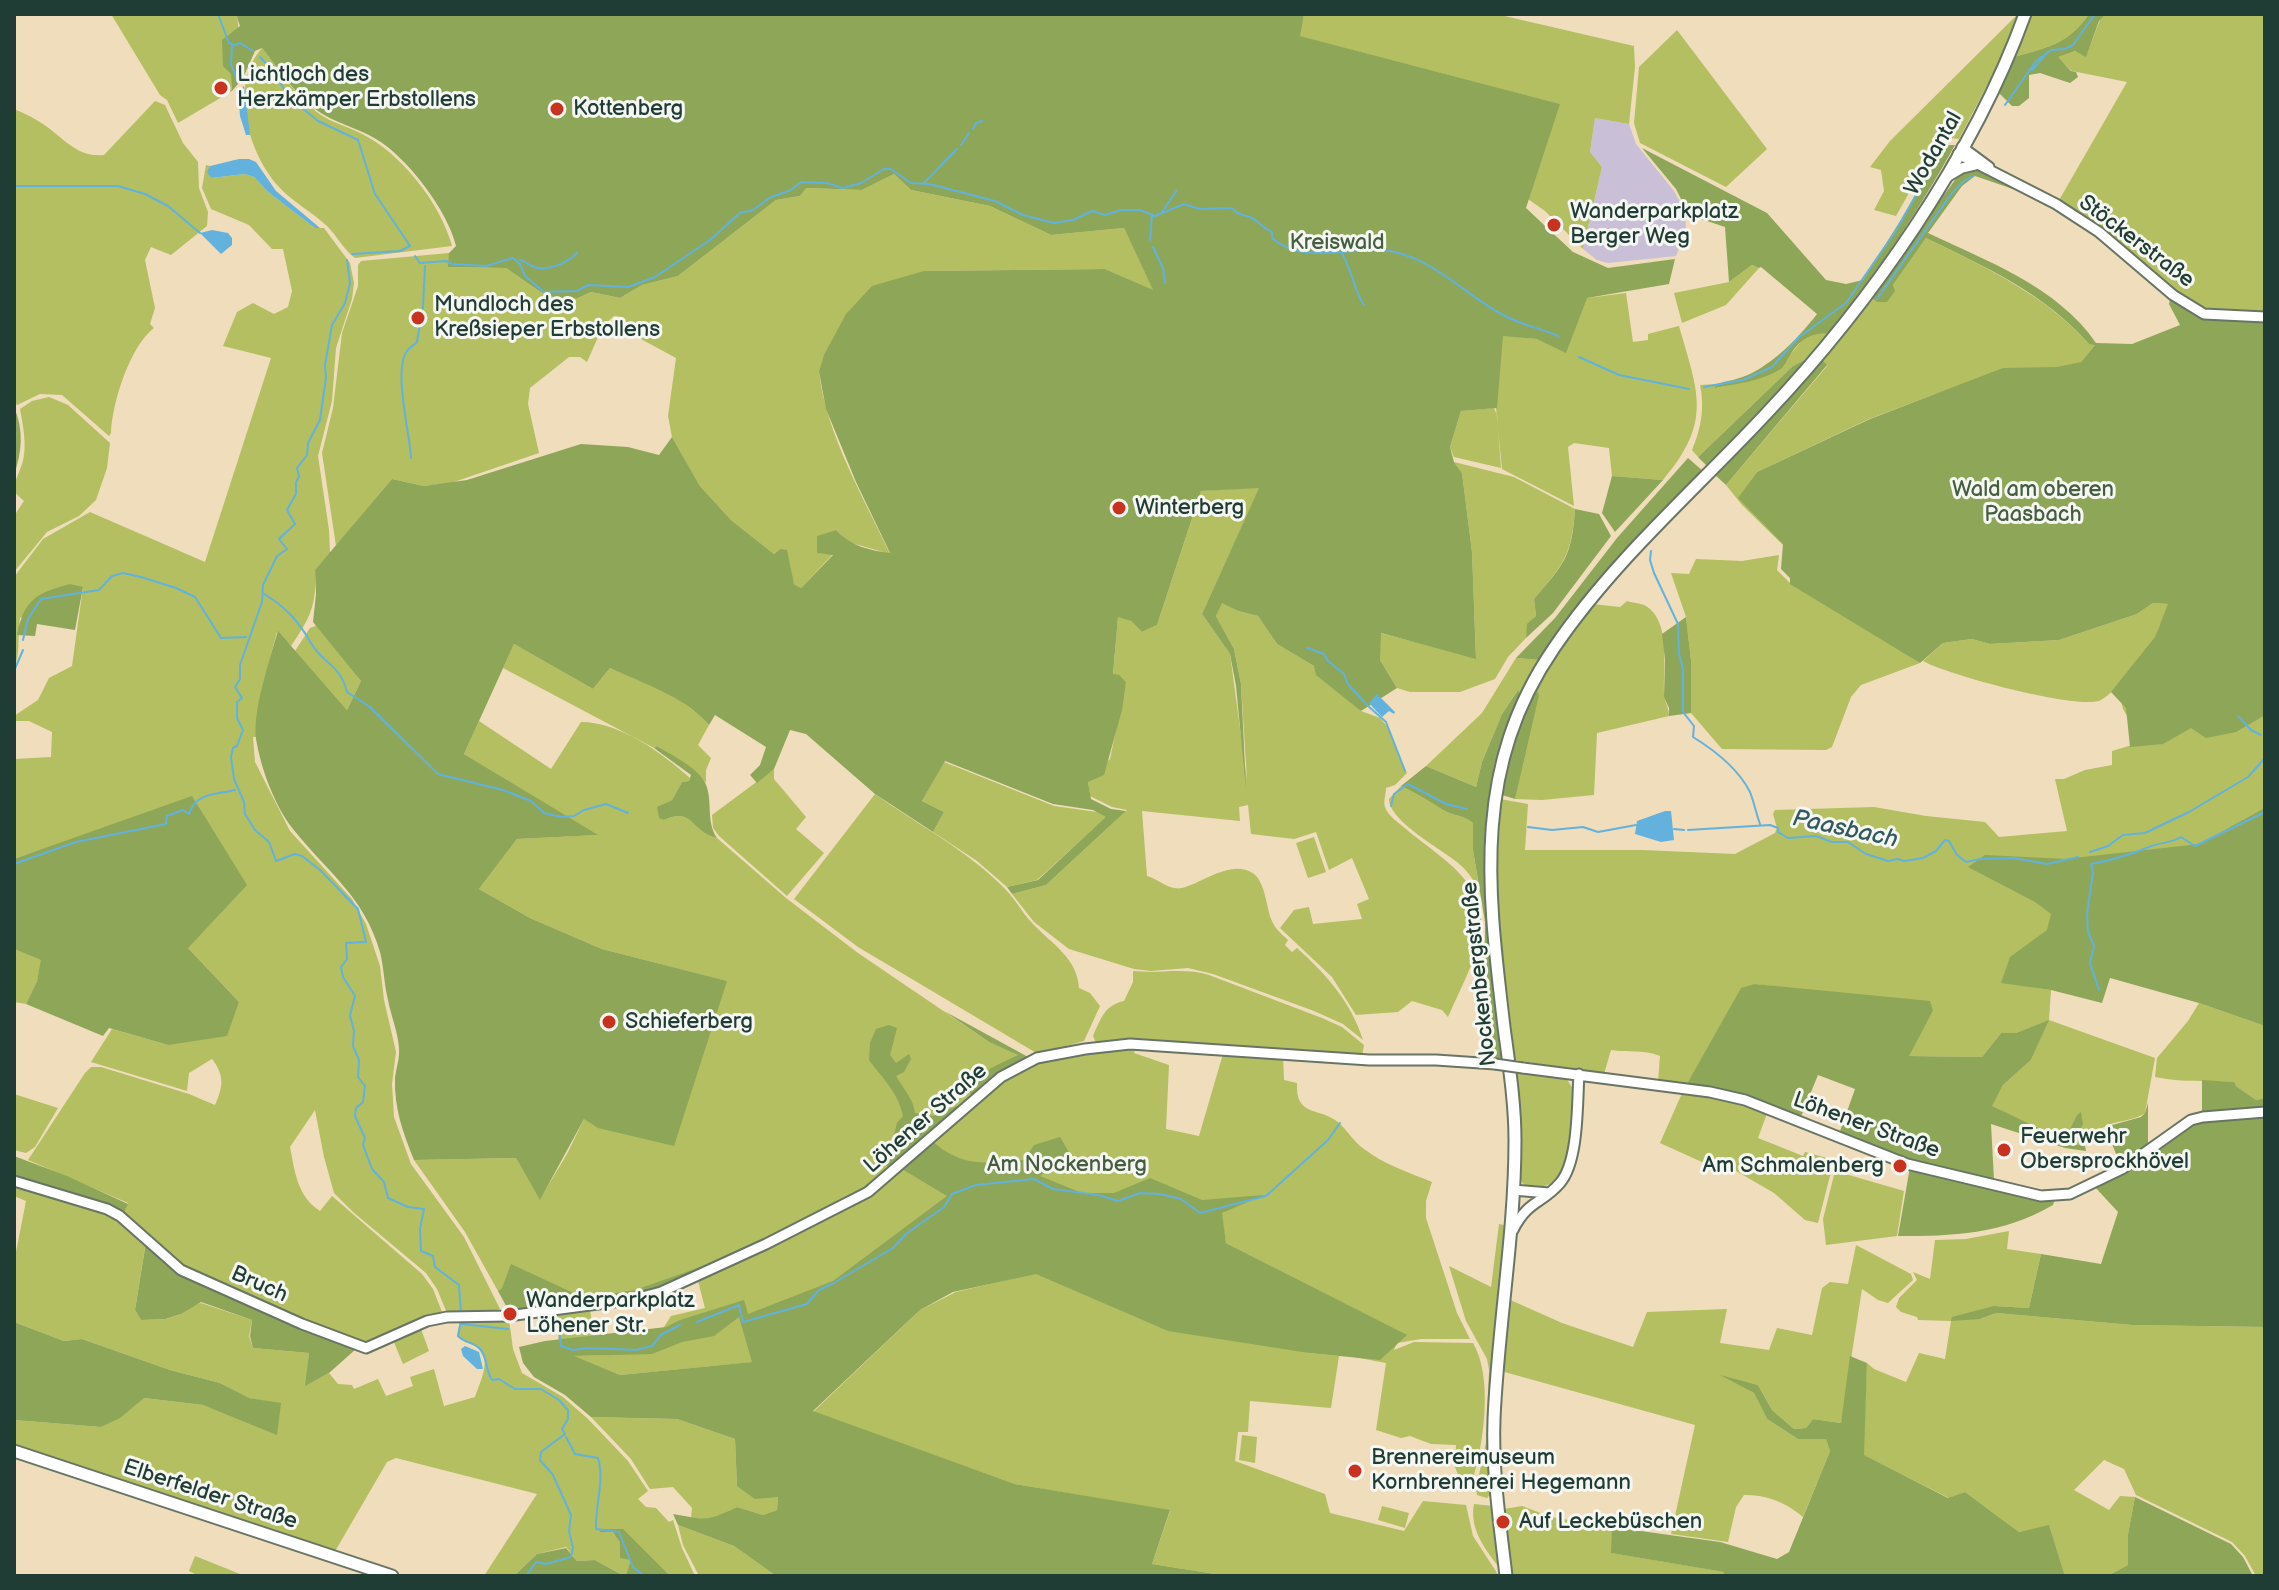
<!DOCTYPE html>
<html>
<head>
<meta charset="utf-8">
<style>
  body { margin:0 }
  #map { position:relative; width:2279px; height:1590px; overflow:hidden; background:#efddbc; font-family:"Balsamiq Sans",sans-serif }
  canvas { display:block }
  .frame { position:absolute; inset:0; border:16px solid #1f3d34; pointer-events:none }
</style>
</head>
<body>
<div id="map">
<canvas width="2279" height="1590"></canvas>
<div class="frame"></div>
</div>
<script>
const g = document.querySelector('canvas').getContext('2d');
g.lineJoin = 'round';
function fill(path, color) { g.fillStyle = color; g.fill(path, 'evenodd'); }
function trace(path, color, width, dash) { g.strokeStyle = color; g.lineWidth = width; g.lineCap = dash ? 'butt' : 'round'; g.setLineDash(dash || []); g.stroke(path); }
function drawText(font, color, halo, rows, align = 'center') {
  g.font = font + ' "Balsamiq Sans",sans-serif'; g.lineWidth = 6; g.setLineDash([]); g.textBaseline = 'middle'; g.strokeStyle = halo; g.fillStyle = color; for (const [text, x, y, turn = 0] of rows) {
    g.save(); g.translate(x, y); g.rotate((+turn || 0) * Math.PI / 180); g.textAlign = isNaN(turn) ? turn : align; if (halo) g.strokeText(text, 0, 0); g.fillText(text, 0, 0); g.restore();
  }
}
fill(new Path2D(`
  M1595,118L1629,124L1636,144L1674,191L1685,211L1686,231L1676,256L1608,263L1597,260L1583,249L1602,167L1590,152Z`), '#c9bfd7');
fill(new Path2D(`
  M111,14H236C244,38 230,65 232,91L178,123L167,100L160,95Z
  M1304,14H1496L1634,46L1635,67L1629,124L1595,118L1590,152L1602,167L1583,249L1545,211L1528,199L1559,104L1299,36Z
  M2018,14L2003,55L1959,139C1926,134 1923,157 1914,182C1909,194 1902,205 1896,216L1874,210L1884,191L1881,170L1870,167L1890,141Z
  M2028,14H2089C2069,44 2046,48 2014,57Z
  M2106,14H2265V314L2208,311L2175,291L2058,202L2127,82L2072,71L2057,57L2075,51L2086,56L2100,20Z
  M1677,30L1767,149L1726,187L1640,143L1634,123L1639,67Z
  M262,48C280,70 295,96 318,113C332,123 347,126 362,134C401,153 441,204 452,246L355,258C344,250 337,236 327,226C312,212 293,202 279,187C249,154 228,86 262,48Z
  M155,101L165,105L183,143L198,162L199,188L208,212L207,226L171,255L151,247L145,260L155,308L150,324L154,328C130,346 112,403 111,433L109,436L62,395L40,394L17,405L14,401V109C24,113 34,118 43,124C64,138 77,158 104,155Z
  M206,165L210,166L208,172L211,178L245,174L254,177L268,192L315,228H324L350,263L354,283L352,299L336,348L332,401L318,456L329,530L330,553L315,570C317,605 310,618 291,646L277,632L262,688L256,737H253L255,762L290,831L352,899L366,924L380,966L384,1000L396,1052L392,1084L394,1117L411,1164L464,1237L500,1309L492,1312L447,1313L437,1289L426,1273L353,1212L334,1193L324,1157L315,1110L290,1147C295,1172 297,1196 320,1211L332,1196L422,1274L433,1289L442,1312L362,1343L343,1337L178,1266L123,1214L128,1203L28,1160L85,1073L91,1067H101L189,1094L215,1105C223,1087 225,1076 212,1059L189,1073L187,1091L91,1062L112,1029L168,1045L239,1002L188,948L91,833L14,859L15,759L51,757L52,732L29,721H14V716L38,700L49,678L72,666L83,587L20,618C17,635 21,653 14,668V577L43,539L90,512L205,562L271,358L223,346L237,312L253,303L274,314L288,307L292,291L283,249H272L249,225L211,209L202,188Z
  M894,174L911,190L990,206L1051,235L1124,228L1154,291L1105,269L924,271L819,372C826,434 864,498 890,554L848,542L836,530L818,536L817,553L833,554L801,588L794,584L780,549L774,554L731,520L700,486L672,437L668,416L676,358L639,338L622,317L614,316L603,326L587,362L580,357H569L530,388L528,404L539,453L451,483L424,486L392,479L336,546L322,453L333,408L342,333L358,286V265L361,261L449,253V267L506,268L539,291L578,298L591,292L620,298L642,285L678,276L776,200L800,196L805,188L862,190Z
  M1926,238C1986,268 2043,293 2089,344H2096L2081,362L2106,368L2208,318L2246,323L2265,322V861L2079,992L2002,982L2051,990L2049,1020L2155,1058L2145,1113C2132,1122 2115,1120 2102,1128C2087,1138 2098,1149 2072,1144L2080,1131L2077,1116L2066,1138L2045,1131L1991,1106L2003,1085L2031,1060L2048,1021L2016,1033H2001L1982,1057L1908,1056L1933,1011L1822,992L1755,984L1687,1084L1658,1082L1660,1056C1642,1049 1628,1053 1611,1050L1604,1074L1515,1060L1495,889L1500,799L1528,804L1525,850H1642L1735,854L1775,833L1777,828L1773,814L1775,810L1874,807L1926,816L1985,822L1999,837L2067,831L2055,779H2064L2085,770L2112,765V751L2142,742L2123,709L2118,689L2153,639C2141,656 2119,690 2101,700C2080,711 1945,674 1923,661L1943,643L1972,639L1990,644L2059,640L2137,614L2153,603L2169,604L2156,634L2181,593L1957,637L1911,657L1920,663L1861,685L1851,697L1832,747L1826,750L1722,749L1691,713V660L1686,617L1671,573L1689,574L1696,559L1742,561L1779,555L1777,570L1791,584L1793,583L1784,568L1783,545L1742,505L1726,485L1827,366L1821,360L1870,297L1877,302L1893,285ZM1938,393L1750,482L1757,472L1869,419Z
  M1752,265L1759,268L1726,305L1682,323L1674,293L1729,282Z
  M1626,293L1633,342L1648,340V334L1679,326C1698,393 1713,421 1663,480L1612,476L1609,448L1574,443L1568,447L1574,506L1502,469L1496,408L1502,335L1537,339L1587,298Z
  M1820,333L1829,334L1810,358L1793,366L1698,457L1692,450C1701,429 1705,407 1700,385L1716,384V388L1753,380L1784,366L1790,355L1806,336Z
  M49,397L68,405L110,443L107,468L96,500L79,516L47,532L14,572V516L24,501L14,492C14,480 20,472 23,461C27,444 23,426 20,409L32,401Z
  M1494,408L1497,415L1501,468L1454,457L1450,447L1461,411Z
  M1454,462L1514,477L1575,509C1572,555 1563,565 1534,599L1536,616L1528,624L1526,638L1508,657L1495,679L1460,692H1410L1397,688L1380,660V633L1476,658L1472,552L1462,473Z
  M1260,487L1202,614L1230,654L1247,780L1241,684L1234,649L1216,616L1222,602L1238,611L1258,616L1277,644L1314,666L1361,711L1380,718L1387,726L1407,773L1395,785L1386,788C1386,794 1383,801 1385,807C1388,816 1399,823 1406,829C1440,858 1490,883 1480,935C1475,963 1459,991 1448,1017L1442,1010L1412,1001L1398,1012L1356,1015L1332,977L1280,928L1294,910L1309,907L1313,924L1362,919L1357,904L1369,899L1352,858L1329,870L1316,832L1294,839L1251,834L1248,805L1239,807L1240,821L1142,811L1147,876C1158,879 1170,891 1182,888C1203,883 1232,858 1254,874C1266,884 1266,908 1272,921C1275,929 1282,934 1288,940L1285,945L1292,952L1297,948C1326,974 1351,1002 1363,1040L1343,1024L1314,1011L1213,974L1188,968L1151,971L1134,969L1069,949L1034,922L1012,894L1046,885L1127,810L1112,807L1090,796L1088,781L1110,759L1126,682L1113,675L1118,616L1131,621L1142,632L1157,625L1201,491Z
  M1627,601C1633,603 1641,603 1646,606C1671,621 1663,668 1664,692C1664,701 1669,707 1669,716L1597,733L1594,795L1542,800L1515,799L1535,688L1547,665L1592,604L1620,607Z
  M318,625L361,681L347,710L295,651L310,628Z
  M514,644L593,689L610,668C644,683 684,696 709,725L698,745L711,758L706,770V783L694,771L657,746L654,748L503,668Z
  M1516,658L1540,660L1521,698L1517,691L1502,714L1482,762L1476,787L1426,766L1482,713Z
  M479,721L551,769L581,722C620,722 662,753 690,778L689,781L682,782L672,800L660,806L664,820C693,806 692,832 717,838L786,898L858,953L989,1042L1019,1055L1013,1064L866,1191L691,1273L635,1290L582,1297L567,1291L502,1288L498,1291L465,1232L414,1160L516,1158L540,1199L567,1154L584,1119L726,981L602,949L530,918L479,889L517,839L596,835L464,754Z
  M944,762L1054,806L1097,812L1107,817L1037,880L1007,887L977,861L933,832L944,812L922,801Z
  M774,769V779L806,817L796,829L824,853L787,896L719,836L713,828L712,815Z
  M1401,786C1416,793 1429,801 1443,810C1453,816 1464,815 1473,823V850L1480,893C1475,881 1467,870 1457,862C1441,849 1389,821 1389,799Z
  M875,794C918,825 969,851 1006,890C1016,900 1023,914 1033,924C1053,945 1077,958 1079,988L1090,993L1100,1006L1084,1041L1038,1054L858,947L794,899Z
  M1314,837L1326,872L1308,878L1296,843Z
  M14,949L42,960L37,981L26,1004L14,1002Z
  M1133,971C1158,974 1184,967 1209,975L1322,1018L1342,1027L1364,1045L1362,1057L1097,1045L1093,1036C1101,1018 1105,1005 1124,1001L1133,982Z
  M2199,1003L2265,1026V1098L2256,1100L2236,1086L2233,1082C2207,1080 2182,1083 2155,1077L2157,1058L2188,1021Z
  M1137,1046L1134,1053L1169,1065L1166,1129L1199,1136L1223,1054L1283,1056L1284,1080L1297,1083C1295,1117 1319,1107 1338,1122C1347,1130 1354,1142 1364,1149C1383,1164 1410,1173 1432,1182L1426,1201V1218L1457,1313L1470,1339H1421L1397,1343L1394,1350L1414,1342L1473,1343C1493,1377 1484,1441 1473,1479L1459,1477L1455,1467L1456,1445L1431,1444L1410,1436L1401,1438L1376,1430L1386,1363L1263,1340L1309,1353L1339,1356L1331,1408L1250,1401L1248,1432H1238L1235,1461L1325,1494L1330,1513L1404,1531L1423,1501L1466,1505L1473,1536L1499,1576H1228L1152,1564L1170,1511L1015,1484L813,1412L920,1310L956,1292L1036,1273L1155,1325L1102,1286L1014,1269L754,1362L620,1375L572,1356L608,1355L559,1351L557,1312L590,1310L596,1347L655,1341L671,1316L705,1308L697,1277L856,1202L932,1142L1000,1082L1038,1060ZM1225,1212L1221,1213L1226,1243L1357,1310L1247,1264L1206,1226L1213,1214Z
  M1516,1072L1565,1077L1574,1090C1571,1120 1578,1178 1542,1187C1532,1190 1525,1188 1520,1179V1116Z
  M1683,1091L1744,1102L1768,1111L1758,1138L1803,1156L1805,1152L1834,1160L1818,1223L1805,1220L1774,1193L1731,1168L1713,1167L1660,1143Z
  M14,1094L58,1108L35,1147L26,1153L14,1150Z
  M1835,1171L1904,1191L1897,1236L1826,1245L1823,1219Z
  M14,1185L116,1215L146,1241L135,1310L141,1320L167,1319L181,1314L193,1305L201,1303L252,1320L249,1336L253,1348L309,1353L306,1385L329,1373L338,1384L352,1385L354,1389L378,1379L386,1396L413,1386L410,1377L434,1369L444,1406L475,1397C480,1382 494,1356 475,1346C467,1342 464,1343 457,1336L460,1321L509,1319L513,1349L522,1373L563,1397L588,1419L628,1461L648,1491L638,1499L646,1507L656,1508L669,1522L673,1520L682,1548L695,1576H624L595,1560L577,1561L566,1547L537,1554L514,1576H484L537,1494L396,1458L387,1462L334,1553L14,1446V1420L101,1427L144,1398L203,1405L228,1414L281,1404L248,1398L220,1383L170,1370L82,1339L64,1341L14,1322V1262L26,1201L14,1196Z
  M1499,1224L1504,1225L1491,1494L1487,1498L1477,1495L1476,1489L1486,1442L1489,1370L1487,1359L1466,1321L1449,1266L1491,1287Z
  M2009,1231L2007,1249L2041,1254L2029,1308L1994,1306L1980,1319L1996,1313L2132,1325L2265,1327V1576H2256L2245,1556L2232,1542L2136,1495L2124,1469L2104,1460L2074,1490L2109,1510L2120,1496L2135,1497L2128,1534V1565L2107,1576H2065L2049,1526L2019,1532L1965,1492L1949,1498L1863,1455L1867,1363L1874,1369L1906,1382L1919,1353L1945,1359L1951,1321L1918,1320L1917,1317L1901,1312L1896,1307L1899,1298L1917,1280L1913,1272L1930,1279L1935,1240L1966,1239Z
  M1856,1245L1911,1274L1913,1280L1888,1303L1878,1300L1862,1289L1841,1423L1813,1419L1806,1428L1794,1429L1772,1410L1758,1385L1725,1377L1754,1393L1767,1419L1798,1439L1826,1438L1830,1451L1803,1517C1785,1502 1768,1495 1744,1495L1736,1507L1728,1542L1671,1534L1695,1425L1501,1371L1508,1299L1562,1323L1633,1347L1647,1312L1727,1309L1720,1343L1769,1350L1777,1328L1812,1335L1822,1288L1830,1282L1848,1284Z
  M421,1329L429,1351L403,1364L393,1340Z
  M591,1417L677,1419L735,1439L737,1486L778,1497L777,1510L763,1515L737,1507C722,1514 708,1523 691,1518L692,1508L673,1487L650,1489L631,1459Z
  M1242,1435L1257,1437L1255,1463L1239,1460Z
  M1474,1504L1493,1506L1501,1570C1486,1550 1469,1530 1474,1504Z
  M1382,1506L1409,1513L1405,1528L1378,1520Z
  M1522,1506L1551,1517L1612,1527V1553L1725,1572L1723,1576H1511L1504,1509Z
  M678,1525L734,1546L776,1576H699L683,1545Z
  M195,1556L245,1576H199L189,1571Z`), '#b3bf61');
fill(new Path2D(`
  M236,14H1304L1300,36L1560,104L1526,208L1573,252L1608,268L1675,259L1669,284L1587,298L1566,353L1537,339L1503,336L1497,408L1461,411L1450,447L1454,462L1462,473L1472,552L1476,659L1381,633L1380,660L1397,688L1361,711L1316,675L1314,666L1277,644L1258,616L1238,611L1222,603L1216,616L1234,649L1241,684L1246,789L1236,686L1230,654L1202,614L1259,488L1201,491L1157,625L1142,632L1131,621L1118,617L1113,674L1119,675L1126,682L1122,710L1104,775L1088,782L1091,799L1111,809L1126,811L1046,885L1012,894L1007,887L1038,880L1106,817L1093,810L1053,804L945,761L922,801L944,812L933,832L875,794L806,734L790,730L774,769L757,783L750,775L760,765L766,747L715,715L709,725C684,696 644,684 610,668L593,689L514,644L464,754L598,835L517,839L479,889L530,918L602,949L727,981L674,1146L598,1128L584,1119L540,1200L516,1158L414,1160C403,1133 394,1108 395,1078C396,1068 400,1058 399,1048C398,1032 391,1016 388,1000C384,984 384,968 380,952C364,896 327,872 293,829C274,805 261,768 256,739C252,712 270,658 278,631L347,710L361,681L313,622L316,594L315,570L392,479L424,486L467,480L581,444L628,447L659,455L672,437L700,486L731,520L774,554L780,549L787,550L794,584L801,588L833,555L817,553V536L836,530C851,546 868,550 890,553L856,482L826,409L819,372L824,355L846,314L872,286L924,271L1105,269L1153,290L1124,228L1051,235L990,206L911,190L894,174L862,190L806,188L800,196L776,200L678,276L642,285L620,298L591,292L578,298L561,300L539,291L506,268L448,267L449,253L456,246C448,211 407,157 376,139C356,127 334,123 315,109C294,93 278,68 262,48L255,51L243,78L232,91L231,74L223,66L222,40L240,26Z
  M2089,14H2106L2099,21L2086,57L2075,51L2058,57L2071,71L2076,72L2078,77L2070,83L2040,73L2029,75V98L2019,106H2012L1998,92L2014,57C2046,48 2069,44 2089,14Z
  M1944,145H1955C1918,212 1876,274 1829,334C1811,331 1798,341 1789,357C1786,362 1786,364 1782,368C1763,381 1736,384 1715,388L1716,384C1727,381 1741,379 1752,373C1777,360 1800,336 1817,314L1761,267L1759,268L1752,265L1729,282L1725,227L1689,215L1676,189L1642,148L1767,213L1826,280L1846,284L1863,280L1914,199L1929,156Z
  M1973,168L2013,185V189L1975,176L1962,186L1928,233C1987,261 2058,287 2096,343L2132,344L2180,325L2169,304L2170,299L2204,318L2231,321L2265,319V715L2236,732L2206,738L2191,728L2163,744L2130,747L2126,708L2111,692L2155,637L2168,604L2153,603L2137,614L2059,640L1990,644L1972,639L1943,643L1920,663L1790,584V578L1781,569L1783,544L1738,498L1757,472L1870,419L2003,368L2057,367L2081,362L2095,345L2089,344C2043,292 1987,268 1926,238L1893,285L1895,291L1887,302H1877L1870,297L1960,173Z
  M1807,359L1801,369L1709,468L1698,457L1793,366Z
  M1822,360L1827,365L1726,485L1714,474Z
  M14,407C24,430 22,452 14,475Z
  M1688,458L1704,472L1565,623L1540,660L1516,658L1555,618L1617,538Z
  M1612,476L1663,480L1615,532L1602,513Z
  M1575,509L1599,514L1611,536L1553,613L1526,638L1527,624L1536,616L1534,599C1564,564 1572,557 1575,509Z
  M70,584L83,587L75,630L37,624L35,636L17,635C24,599 37,593 70,584Z
  M1686,617L1691,660V713L1669,716V708L1664,697L1665,659L1662,634Z
  M1535,688L1539,695L1515,799L1499,794L1511,744Z
  M1518,690L1521,698C1466,816 1489,935 1503,1058H1493L1486,962L1473,974L1485,935V922L1473,850V823C1464,815 1453,816 1443,810C1429,801 1416,793 1401,786L1426,766L1476,787L1482,762L1502,714Z
  M657,746C671,755 695,766 704,781C714,797 705,821 717,838C691,832 693,806 664,820L659,818L657,807L672,800L682,782L689,781L691,775L654,748Z
  M192,796L247,885L188,948L239,1002L227,1036L168,1045L109,1028L103,1036L26,1004L37,981L41,960L14,949V859Z
  M2265,808V1026L2199,1003L2110,978L2102,1003L2051,990L2001,983L2010,957L2047,930L2051,914L2035,902L1968,867L1985,855L2065,859L2199,844Z
  M1755,984L1930,1001L1933,1011L1909,1056L1982,1057L2001,1033H2016L2049,1020L2031,1060L2003,1085L1992,1106L2045,1131L2066,1137L2077,1115L2081,1112L2083,1124L2073,1144L2085,1146L2086,1151L2065,1148L1991,1124L1994,1180L1911,1162L1839,1134L1855,1089L1818,1075L1800,1119L1709,1088L1687,1084L1741,988Z
  M944,1011L1030,1058L971,1099L970,1088L991,1068L1018,1055L989,1042Z
  M889,1025L897,1028L890,1055L896,1063L909,1054L911,1059L904,1072L896,1076C904,1090 913,1098 915,1113L933,1116L957,1106L961,1108L894,1168L886,1166L897,1123L903,1116C898,1092 883,1079 869,1060L870,1043L876,1029Z
  M2202,1080L2234,1082L2236,1086L2256,1100L2265,1098V1109L2202,1115Z
  M2148,1103V1149L2121,1166L2105,1127L2141,1117L2145,1113Z
  M2265,1116V1327L2132,1325L1996,1313L1980,1319L1951,1321L1952,1317L1994,1306L2029,1308L2041,1254L2101,1264L2118,1212L2094,1186L2191,1123L2203,1119Z
  M1060,1137L1070,1154L1040,1176L1082,1193H1114L1150,1178L1202,1200L1264,1195L1222,1213L1226,1243L1407,1335L1380,1360L1309,1353L1168,1331L1036,1274L953,1292L920,1310L813,1411L1015,1484L1170,1510L1152,1564L1228,1576H776L734,1546L678,1525L673,1514C707,1520 705,1522 737,1507L763,1515L777,1510L778,1497L755,1499L737,1486L735,1439L677,1419L591,1417L565,1395L534,1377L523,1363L519,1347L545,1341L666,1327L680,1320L744,1300L748,1314L833,1281L947,1196L902,1169L932,1141C963,1168 985,1163 1024,1160L1034,1145ZM739,1317L752,1362L620,1375L574,1356L652,1354L682,1342L714,1336Z
  M14,1156L67,1176L128,1204L123,1214L108,1205L14,1177Z
  M1910,1167L2055,1199L2053,1205C2001,1235 1953,1236 1898,1236Z
  M146,1242L176,1269L356,1349L329,1373L305,1386L309,1353L253,1348L250,1336L252,1320L201,1302L181,1314L166,1319L141,1320L135,1310Z
  M712,1263L660,1290L639,1295L510,1313L498,1291L502,1288L511,1264L582,1297L635,1290Z
  M14,1322L64,1341L82,1339L170,1370L220,1383L249,1398L281,1403L277,1435L203,1405L144,1398L120,1418L101,1427L14,1420Z
  M1850,1356L1867,1363L1864,1455L1948,1498L1965,1492L2019,1532L2049,1525L2065,1576H1723L1724,1572L1611,1553L1612,1527L1720,1542L1777,1559L1789,1552L1830,1451L1826,1439H1798L1767,1419L1754,1393L1720,1375L1758,1385L1772,1410L1794,1429L1806,1428L1813,1419L1841,1423Z
  M2135,1497L2231,1544L2243,1557L2253,1576H2107L2128,1565V1534Z
  M603,1529H623L670,1576H626L631,1560L620,1558V1542L613,1532H599Z
  M566,1548L577,1561L595,1560L624,1576H514L537,1554Z`), '#8ea657');
fill(new Path2D(`
  M244,86L250,135H246L240,116L238,91Z
  M239,159H249L256,162L276,191L320,228H315L268,192L254,177L245,174L211,178L207,172L210,166Z
  M212,230L228,233L232,238V245L221,254L200,233Z
  M1377,694L1395,712L1394,714L1389,711L1382,717L1369,703Z
  M1665,811H1671L1674,840L1661,842L1635,834L1637,821Z
  M465,1346L479,1352L483,1369H477L463,1356L461,1349Z`), '#62b2dd');
trace(new Path2D(`
  M218,14L229,43L234,45L240,43L253,51
  M502,14L504,15
  M232,46L231,64L238,83
  M260,57L273,71L289,97L318,121L358,140L375,194L410,246L400,251L352,254
  M2032,70L2047,53
  M2005,105L2036,61L2051,50L2065,49L2073,45L2095,14
  M973,129L976,123L982,121
  M961,145L969,133
  M923,184L957,149
  M14,186H118L145,194L168,206L200,233
  M1162,212L1177,190
  M1150,240L1152,214
  M1153,247L1163,268L1165,283
  M1341,252C1352,268 1353,289 1364,305
  M415,256L420,263L446,261L452,264L486,266L513,258L520,264L525,276L544,292L577,291L588,285L628,287L655,277L710,240L740,213L753,210L769,198L791,190L801,182L827,183L843,188L861,183L884,169H891L911,183L929,184L995,201L1023,215L1054,223L1073,220L1092,211L1105,215L1121,210H1140L1155,216L1184,204L1200,209L1232,208C1238,215 1242,214 1250,217C1259,221 1261,227 1272,232V238C1301,264 1346,248 1381,250C1429,253 1464,295 1505,316C1522,325 1540,328 1558,336
  M347,260L350,283L345,303L332,325L325,365L326,378L320,420L308,443L307,455L297,468L299,477L296,482V494L287,510L295,524L279,539L287,549L277,556L263,585L262,602L240,665V679L235,687L242,698L237,702V718L243,730L237,746L233,748L231,757L234,779L244,802L245,814L255,830L269,842L276,861L295,854L302,856L320,870L358,909L366,942L346,943L347,959L341,967L343,977L355,996L350,1015L354,1031L353,1046L359,1060L358,1077L365,1086L363,1102L356,1108L355,1116L365,1138L363,1145L372,1169L384,1182L388,1198L408,1207L424,1209L420,1229L421,1251L433,1256L435,1267L459,1285L461,1314
  M520,260C524,261 528,264 532,266C546,273 567,263 577,253
  M1877,299L1952,193L1964,181L1973,176
  M1579,357L1619,375L1689,389
  M1704,387L1743,380L1772,367L1799,337L1846,303L1895,232L1938,156
  M411,458C410,433 393,371 407,351C410,347 414,345 417,342L423,306L425,266
  M1651,551L1650,560L1654,573L1678,624L1679,654L1683,669V712L1694,726L1693,737C1714,750 1738,768 1750,792C1754,802 1756,813 1760,824
  M264,594C286,607 299,622 311,643C323,664 340,664 347,692L370,707L438,774L503,790L531,801L544,813L561,817L574,816L584,810L606,804L628,813
  M23,640L28,619L41,599L99,590L112,576L123,573L141,577L176,588L195,597L221,638L246,637
  M1307,648L1324,654L1328,661L1344,674L1347,683L1367,705L1386,722L1405,771
  M14,671L23,650
  M2238,716L2251,730L2261,735
  M1391,806L1394,794L1408,784L1446,804L1467,809
  M1528,827L1552,830L1583,827L1598,832L1636,825
  M1674,829L1684,830
  M1688,830L1770,825L1778,828V832L1788,838L1816,836L1832,842H1848L1866,854L1888,861L1898,859L1904,861L1923,858L1936,851L1945,840L1949,841L1957,855L1966,862L1980,859L2013,858L2047,864L2078,857
  M2090,852L2108,846L2123,835L2145,833L2189,812L2248,777L2265,758
  M14,864L76,842L166,824L167,816L183,810L189,814C196,792 216,795 235,790
  M2099,990L2090,963L2094,946L2088,932L2087,914L2093,872L2091,864C2112,860 2130,855 2149,847C2160,842 2170,844 2181,837L2195,846L2265,812
  M558,1320L561,1346L573,1350L589,1348L636,1350L652,1346L661,1335L680,1325
  M461,1321L458,1336C465,1343 474,1342 480,1349C488,1358 485,1370 492,1380L499,1379L515,1389H541L559,1400L568,1410V1419L562,1429L565,1434L541,1452L540,1460L553,1475L571,1515L569,1531L573,1548L571,1557L546,1564L536,1562L526,1576
  M697,1322L739,1305L743,1322L807,1304L819,1290L832,1284L893,1248L906,1234L944,1207L952,1194L976,1185L1034,1179L1053,1189L1098,1195L1118,1201L1140,1193L1160,1194L1181,1199L1200,1213L1266,1196L1328,1140L1340,1123
  M462,1324L508,1329
  M566,1437L575,1454L598,1458C605,1481 595,1504 596,1529L619,1532L633,1567L644,1576`), '#62b2dd', 2);
const minor = new Path2D(`
  M1962,147L1989,167
  M1958,154L2056,204L2099,232L2173,295L2204,314L2265,317
  M1945,178L1962,168L1975,165
  M1523,1068L1710,1092L1745,1100L1907,1164L2041,1196L2070,1194L2122,1169L2191,1120L2203,1117L2265,1112
  M14,1181L107,1209L120,1216L181,1270L302,1324L366,1348L427,1321L447,1317L508,1316L635,1299L661,1292L766,1244L868,1192L1001,1077L1037,1058L1085,1049L1130,1044L1369,1060H1436L1495,1064
  M1513,1190L1549,1193
  M1513,1230C1528,1200 1542,1204 1560,1183C1579,1161 1577,1103 1579,1074`);
const major = new Path2D(`
  M14,1451L392,1576
  M1506,1576C1500,1524 1492,1472 1494,1419C1498,1326 1515,1234 1515,1140C1515,1103 1509,1065 1504,1027C1488,891 1471,769 1554,648C1613,561 1694,491 1765,415C1870,304 1973,158 2025,14`);
trace(minor, '#687564', 13);
trace(major, '#687564', 15);
trace(minor, '#fff', 9);
trace(major, '#fff', 11);
const minorBridge = new Path2D(`
  M1495,1064L1523,1068`);
trace(minorBridge, '#687564', 13, []);
trace(minorBridge, '#fff', 9);
for (const [x, y, r, color] of [
  [221,88,8,"#c8321e"],
  [557,109,8,"#c8321e"],
  [1554,225,8,"#c8321e"],
  [418,318,8,"#c8321e"],
  [1119,508,8,"#c8321e"],
  [609,1022,8,"#c8321e"],
  [2004,1150,8,"#c8321e"],
  [1900,1166,8,"#c8321e"],
  [510,1314,8,"#c8321e"],
  [1355,1471,8,"#c8321e"],
  [1503,1522,8,"#c8321e"]
]) { const dot = new Path2D(); dot.arc(x, y, r, 0, 2 * Math.PI); g.fillStyle = color; g.fill(dot); trace(dot, '#f6f6f2', 3); }
drawText('22px', '#1f3d34', '#f6f6f2', [
  ["Lichtloch des",237,75],
  ["Herzkämper Erbstollens",237,100],
  ["Kottenberg",573,109],
  ["Wanderparkplatz",1570,212],
  ["Berger Weg",1570,237],
  ["Mundloch des",434,305],
  ["Kreßsieper Erbstollens",434,330],
  ["Winterberg",1135,508],
  ["Schieferberg",625,1022],
  ["Feuerwehr",2020,1137],
  ["Obersprockhövel",2020,1162],
  ["Am Schmalenberg",1884,1166,"right"],
  ["Wanderparkplatz",526,1301],
  ["Löhener Str.",526,1326],
  ["Brennereimuseum",1371,1458],
  ["Kornbrennerei Hegemann",1371,1483],
  ["Auf Leckebüschen",1519,1522]
], 'left');
drawText('22px', '#1f3d34', '#f6f6f2', [
  ["Wodantal",1934,154,-60],
  ["Stöckerstraße",2136,242,37],
  ["Nockenbergstraße",1480,974,-96],
  ["Löhener Straße",926,1119,-41],
  ["Löhener Straße",1866,1126,20],
  ["Bruch",259,1285,24],
  ["Elberfelder Straße",210,1495,18]
]);
drawText('22px', '#445e3f', '#f6f6f2', [
  ["Kreiswald",1337,243],
  ["Wald am oberen",2033,490],
  ["Paasbach",2033,515],
  ["Am Nockenberg",1067,1165]
]);
drawText('italic 24px', '#305a5e', '#f6f6f2', [
  ["Paasbach",1845,830,12]
]);
</script>
</body>
</html>
